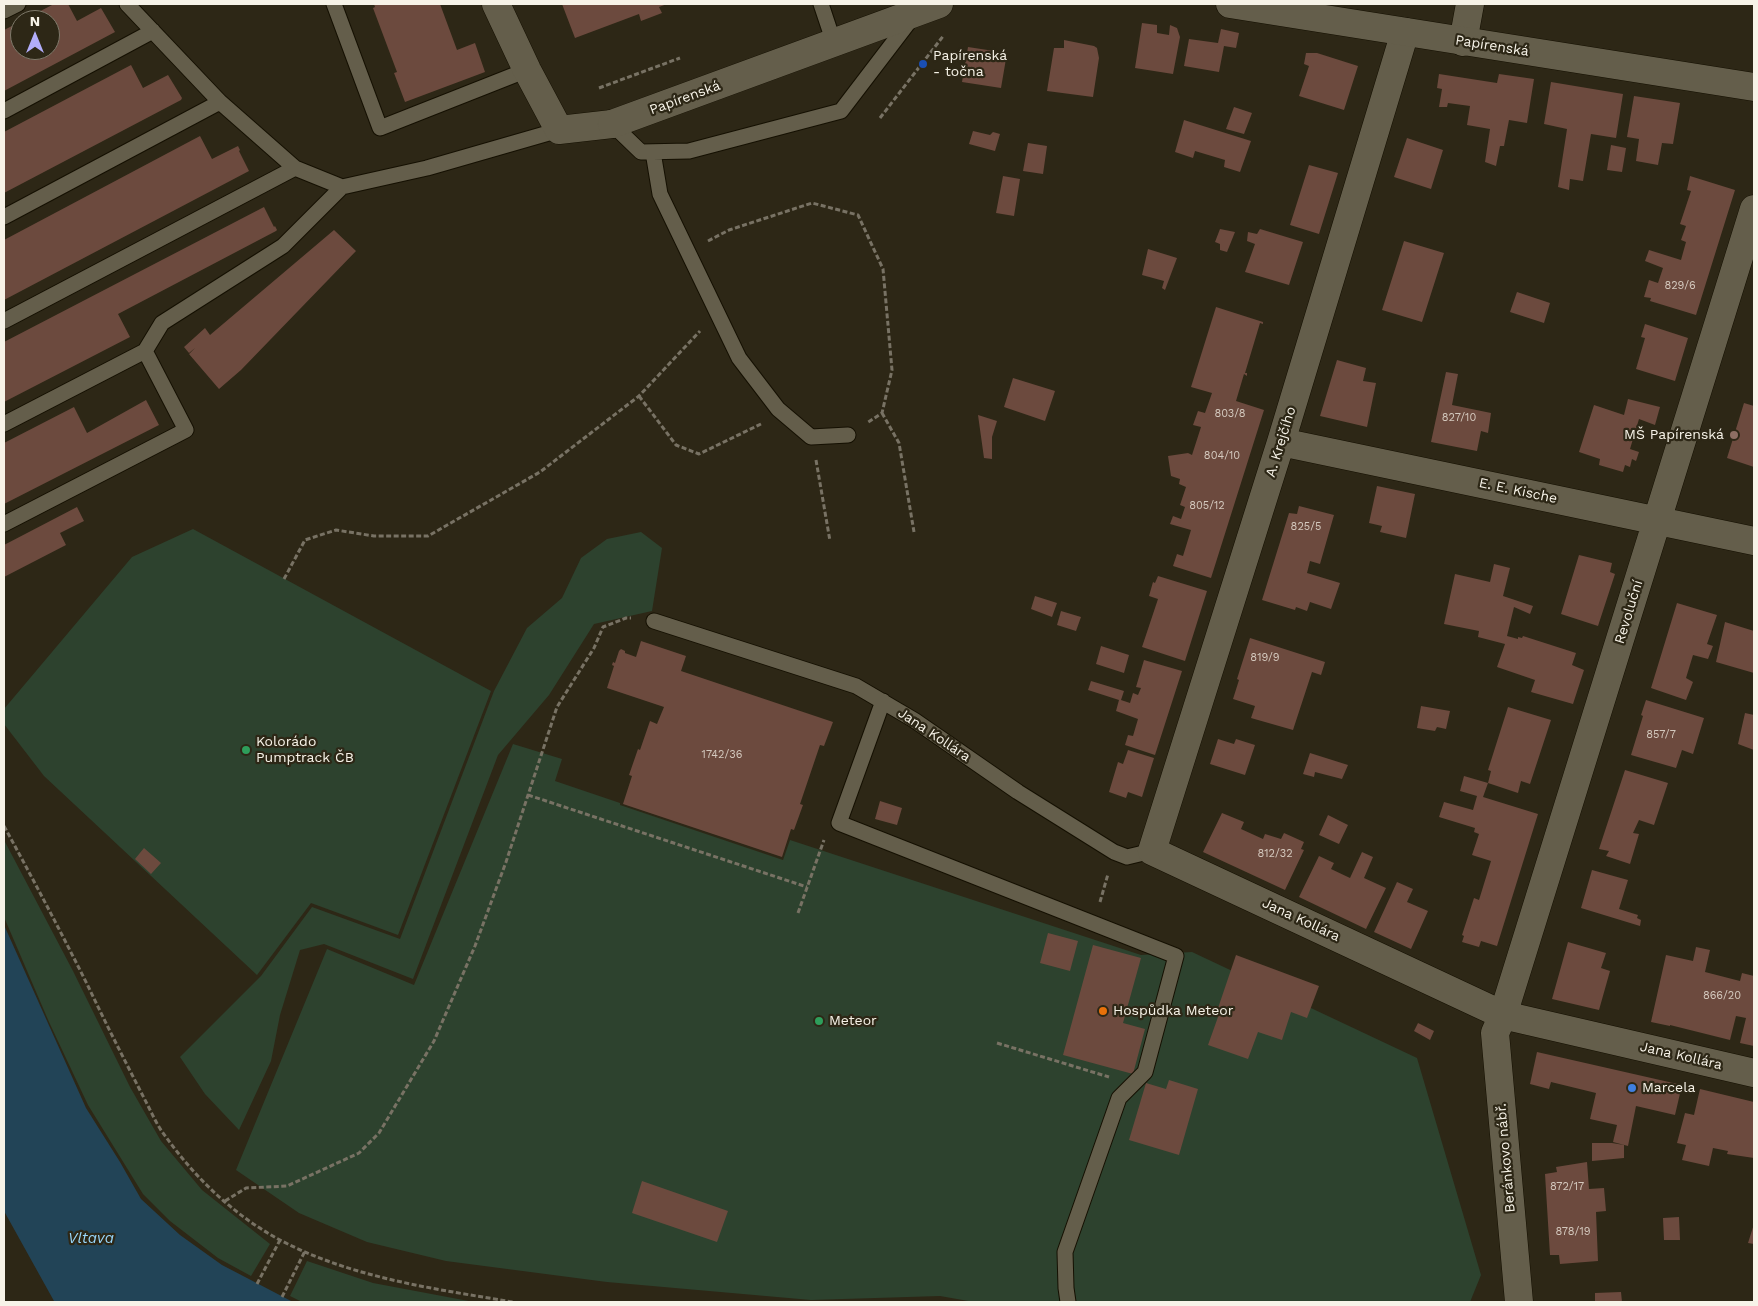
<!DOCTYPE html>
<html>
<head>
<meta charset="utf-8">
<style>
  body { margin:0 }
  #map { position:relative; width:1758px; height:1306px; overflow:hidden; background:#2d2716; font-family:"Work Sans",sans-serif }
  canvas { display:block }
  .frame { position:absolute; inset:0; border:5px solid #f7f3e8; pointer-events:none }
  .north { position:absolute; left:10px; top:10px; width:50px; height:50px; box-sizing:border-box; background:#2d2716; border:1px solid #7e796a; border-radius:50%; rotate:0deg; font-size:14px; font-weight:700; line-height:20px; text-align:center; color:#f7f3e8 }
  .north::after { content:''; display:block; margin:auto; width:18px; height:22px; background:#b2adf9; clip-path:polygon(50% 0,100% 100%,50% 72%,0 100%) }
</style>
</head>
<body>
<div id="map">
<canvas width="1758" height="1306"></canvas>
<div class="frame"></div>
<div class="north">N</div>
</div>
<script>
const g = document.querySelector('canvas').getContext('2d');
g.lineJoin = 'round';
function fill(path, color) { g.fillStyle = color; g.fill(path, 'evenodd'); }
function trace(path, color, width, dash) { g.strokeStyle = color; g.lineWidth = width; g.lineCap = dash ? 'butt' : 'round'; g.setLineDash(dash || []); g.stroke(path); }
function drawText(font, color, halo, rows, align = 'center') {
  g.font = font + ' "Work Sans",sans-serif'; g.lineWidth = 4.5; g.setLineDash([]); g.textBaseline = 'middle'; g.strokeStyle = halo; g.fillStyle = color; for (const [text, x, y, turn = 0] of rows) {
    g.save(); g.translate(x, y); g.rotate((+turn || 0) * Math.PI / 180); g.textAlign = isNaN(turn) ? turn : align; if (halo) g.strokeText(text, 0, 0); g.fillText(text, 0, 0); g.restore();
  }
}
fill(new Path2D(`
  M193,529L491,691L398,935L311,903L257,975L44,776L4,724V709L132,557Z
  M641,532L662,548L652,611L594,624L549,695L498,755L413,979L324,944L300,950L280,1015L271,1061L239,1130L205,1094L180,1057L261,976L312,907L400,939L494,691L527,628L562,598L581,558L607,539Z
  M513,744L562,759L555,781L620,803V805L783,860L790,840L1141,955L1192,952L1417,1058L1481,1275L1470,1302H974L940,1296L811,1300L607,1282L446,1261L367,1242L299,1213L236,1170L327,949L414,985Z
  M4,840L73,971L130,1087L161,1141L202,1190L270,1244L251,1276L218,1258L170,1221L143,1194L88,1105L49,1022L4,917Z
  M307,1261L373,1283L474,1302H302L290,1296Z`), '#2d422e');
fill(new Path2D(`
  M4,925L86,1108L120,1162L141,1199L180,1235L222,1265L293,1302L54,1301L4,1211Z`), '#224457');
fill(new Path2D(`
  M54,4H68L77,21L101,8L115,32L4,91V30L20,22V50H50V20H23Z
  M374,4H440L457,50L475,43L485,72L405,102L394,73L397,72L373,8L375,7Z
  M562,4H667L659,7L662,13L641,21L639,14L575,38Z
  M1142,23L1157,25V33L1169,35L1170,25L1177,28L1180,37L1173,74L1135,68Z
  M1221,29L1239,33L1236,48L1224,46L1219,72L1184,66L1189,39L1218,43Z
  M1064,40L1094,46L1097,48L1099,58L1093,97L1047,91L1054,48H1064Z
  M968,47L1007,53L1001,88L962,82Z
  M1306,53H1317L1358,66L1344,110L1299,96L1309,66L1304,64Z
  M131,65L143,88L168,75L182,98L181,100L4,193V132Z
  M1439,74L1497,83L1499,74L1534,79L1527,123L1509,120L1504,146H1500L1496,166L1485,162L1490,129L1467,125L1470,106L1448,103L1447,107H1439L1442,89L1437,88Z
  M1551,82L1623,94L1616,138L1591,134L1583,181L1570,179L1569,190L1558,187L1567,129L1544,124Z
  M1634,96L1680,103L1673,144L1662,143L1658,165L1636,161L1639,139L1627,137Z
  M1234,107L1252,113L1244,134L1226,129Z
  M1184,120L1251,141L1240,172L1224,167L1225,160L1195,151L1193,158L1175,152Z
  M973,131L990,135L993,132L1000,134L995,151L969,144Z
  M200,136L212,159L238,146L240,150L239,151L249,171L4,300V240Z
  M1407,138L1443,150L1431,189L1394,177Z
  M1028,143L1047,146L1043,174L1023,171Z
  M1611,145L1626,148L1622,172L1607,170Z
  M1309,165L1338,173L1319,234L1290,225Z
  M1003,176L1020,179L1014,216L996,213Z
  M1690,176L1735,190L1696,315L1650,301L1651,298L1644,297L1649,280L1658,283L1663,268L1645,261L1649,250L1681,260L1686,242L1681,240L1686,226L1680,224L1691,191L1687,190Z
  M264,207L274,227L275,226L277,230L276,231L118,314L130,337L4,402V342Z
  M1220,229L1235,232L1227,252L1220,250V244L1215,242Z
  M1260,229L1303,242L1289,285L1245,272L1255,244L1247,241L1248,232L1257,234Z
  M334,230L356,251L241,370L219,389L189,354L195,348L189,353L184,347L205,328L210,335Z
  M1404,241L1444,253L1422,322L1382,310Z
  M1148,249L1177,258L1165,290L1162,288L1164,281L1142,275Z
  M1517,292L1550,303L1544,323L1510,312Z
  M1216,307L1263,322V324L1260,323L1245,373H1247V376L1244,374L1236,401L1264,410L1211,578L1173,566L1177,554L1183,556L1191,530L1170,524L1173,516L1181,519L1185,507L1180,505L1186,487L1179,484L1180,479L1171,476L1168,456L1188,453L1192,455L1201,427L1193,425L1198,411L1205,413L1212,393L1191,387Z
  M1645,324L1688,338L1675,381L1636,369L1645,338L1641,337Z
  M1337,360L1366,368L1363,381L1376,383L1367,427L1320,416Z
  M1446,372L1458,374L1452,405L1491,413L1488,433L1481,431L1477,451L1431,442Z
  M1013,378L1055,391L1045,421L1004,407Z
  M1628,399L1660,407L1655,425L1639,419L1630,449L1639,452L1636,461L1632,459L1630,467L1625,465L1623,472L1599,465L1600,459L1579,452L1594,405L1624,415Z
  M146,400L159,425L4,504V443L74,407L87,433Z
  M1744,403L1754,406V467L1727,458Z
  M978,415L997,421L992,437V459L984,458Z
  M1377,486L1415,494L1406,538L1380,532L1382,526L1369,523Z
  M1299,506L1334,515L1320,564L1310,561L1307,573L1340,583L1331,609L1310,602L1307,611L1296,607L1295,610L1262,600L1289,513L1297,514Z
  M77,507L84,521L60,533L66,545L4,577V545Z
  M1579,555L1612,563L1610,572L1615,574L1598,626L1561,614Z
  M1494,564L1510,568L1503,596L1533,606L1530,614L1514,607L1507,636L1518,639V637L1522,638L1523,636L1576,653L1572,665L1584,670L1573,704L1531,692L1535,680L1497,667L1505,644L1478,637L1479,631L1444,624L1455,574L1490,582Z
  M1158,576L1207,591L1185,661L1142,647L1158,599L1149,596L1153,582L1155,583Z
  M1035,596L1057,603L1052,617L1031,609Z
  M1677,603L1717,615L1707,644L1713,646L1708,659L1693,655L1686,678L1693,682L1686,700L1651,688Z
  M1061,611L1081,617L1076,631L1057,625Z
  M1725,622L1754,631V673L1716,662Z
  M1250,638L1325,662L1321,675L1312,672L1293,730L1251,718L1255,706L1233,699L1239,680L1237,679Z
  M641,641L686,656L681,671L833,722L824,746L820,745L800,804L803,805L794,830L791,829L782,857L623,804L632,776L629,775L638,749L640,750L650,721L657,724L664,707L607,688L614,666L612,665L613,662L615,663L619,651L621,649L625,651V653L636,657Z
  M1101,646L1129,655L1124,673L1096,664Z
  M1144,660L1182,671L1155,755L1125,745L1128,735L1133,736L1138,719L1116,711L1119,700L1088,690L1091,681L1124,691L1121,700L1130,703L1133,693L1138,695L1141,688L1136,687Z
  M1646,700L1704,718L1693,754L1682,750L1676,768L1631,755L1643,716L1641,715Z
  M1421,706L1450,711L1446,729L1437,727L1435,731L1417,728Z
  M1508,707L1551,720L1530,784L1521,781L1518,793L1488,783L1483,797L1538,814L1497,946L1481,941L1479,947L1462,942L1464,936L1462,935L1474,898L1479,900L1491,861L1472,855L1479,834L1474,832L1475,828L1439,817L1444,802L1473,810L1477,796L1460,791L1464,776L1488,783L1491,771L1488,770Z
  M1745,713L1754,715V750L1738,744Z
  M1218,739L1234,744L1236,739L1255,745L1245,775L1210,764Z
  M1128,750L1154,758L1142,797L1128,792L1126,798L1109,792L1118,762L1123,764Z
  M1310,753L1348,765L1342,779L1315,772L1314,777L1303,774Z
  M1625,770L1668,783L1654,825L1639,820L1633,833L1639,834L1630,864L1606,856L1609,851L1599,849Z
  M880,801L902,808L897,825L875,819Z
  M1222,813L1244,822L1241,829L1263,839L1265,834L1281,839L1284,833L1304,842L1301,849L1304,850L1285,890L1203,852Z
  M1328,815L1348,825L1339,844L1319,835Z
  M144,848L161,863L151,874L135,859Z
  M1362,852L1373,857L1364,878L1386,888L1366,929L1299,897L1319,856L1334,863L1331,869L1350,878Z
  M1592,870L1628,880L1619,909L1638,915L1637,918L1641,920L1640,926L1581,908Z
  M1397,882L1413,889L1407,902L1428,911L1411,949L1374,932Z
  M1048,933L1078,941L1070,971L1040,963Z
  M1568,942L1606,953L1601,968L1610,971L1599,1010L1552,999Z
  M1093,945L1141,958L1123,1023L1145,1029L1133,1074L1063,1055Z
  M1696,947L1710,950L1705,972L1740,981L1742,973L1754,976V1046L1740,1043L1746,1018L1736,1016L1730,1040L1670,1025V1026L1651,1022L1666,955L1693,961Z
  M1236,955L1319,986L1307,1018L1291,1012L1282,1040L1258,1032L1248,1059L1208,1045L1218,1017H1215Z
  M1418,1023L1434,1031L1430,1040L1414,1031Z
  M1537,1052L1682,1085L1675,1115L1636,1106L1628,1146L1613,1142L1617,1125L1590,1119L1596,1093L1551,1082L1549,1089L1530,1084Z
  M1169,1080L1198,1089L1179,1155L1129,1140L1146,1083L1166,1089Z
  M1700,1089L1754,1102V1158L1727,1154L1728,1151L1713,1148L1709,1166L1682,1160L1686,1145L1677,1143L1685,1113L1694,1115Z
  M1592,1143H1612L1624,1145V1158L1592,1161Z
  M1587,1162L1589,1189L1604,1188L1606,1211L1596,1212L1598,1261L1560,1264L1559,1255H1550L1545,1174L1557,1172L1556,1167Z
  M642,1181L728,1211L717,1242L632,1213Z
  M1679,1217L1680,1240H1664L1663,1218Z
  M1754,1224V1244L1748,1243Z
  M1621,1292L1622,1302H1595V1293Z`), '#6c4a3e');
const service = new Path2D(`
  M127,4L220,102L295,168L342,187L427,168L559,130
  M334,4L380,128L527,70
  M821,4L834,43
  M4,11L18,4
  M4,111L153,31
  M612,124L641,152L689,151L841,111L912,18
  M653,152L660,194L739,358L778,409L811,437L848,435
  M4,217L220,102
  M4,321L295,168
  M4,424L145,351L162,323L283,246L342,187
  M4,524L186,430L145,351
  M654,621L856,686L914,720L1018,792L1114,852L1127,857L1152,851
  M883,701L839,823L1176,956L1145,1072L1119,1098L1065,1252L1066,1288L1068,1302`);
const minor = new Path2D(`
  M496,4L527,70L559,130L612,124
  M1405,32L1281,442L1152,851L1503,1015L1754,1073
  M1463,42L1470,4
  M1281,442L1754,541
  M1519,1302L1495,1033L1503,1015L1754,209`);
const tertiary = new Path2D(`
  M1230,4L1754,87
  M612,124L939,4`);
trace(service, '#151002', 17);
trace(minor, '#151002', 29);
trace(tertiary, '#151002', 29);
trace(new Path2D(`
  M599,88L680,58
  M880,118L944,35
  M708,241L729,230L812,203L858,215L883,269L892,370L882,413L867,423
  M639,396L676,445L699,454L761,424
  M882,413L899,443L914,532
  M816,460L830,541
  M284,579L305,540L336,530L374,536H428L540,472L639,396L700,331
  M528,795L807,887
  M4,826C33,879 61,932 88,986C106,1024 125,1061 144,1098C151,1111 157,1126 166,1137C196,1179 235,1216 280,1240C352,1278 435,1289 513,1302
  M1100,902L1108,874
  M798,913L824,840
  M997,1043L1109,1077
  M225,1201L246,1188L287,1186L359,1153L379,1133L434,1041L475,946L506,862L557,707L594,648L603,627L626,618H631
  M257,1284L280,1240
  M282,1297L305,1251`), '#787264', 3, [5, 2.5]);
trace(service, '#645e4b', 15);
trace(minor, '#645e4b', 28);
trace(tertiary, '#645e4b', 28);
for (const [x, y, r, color] of [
  [923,64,5,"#1a4fb4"],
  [1734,435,5,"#8d6e63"],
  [246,750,5,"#2e9e5b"],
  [1103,1011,5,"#e8710a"],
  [819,1021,5,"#2e9e5b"],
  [1632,1088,5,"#3f7fe0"]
]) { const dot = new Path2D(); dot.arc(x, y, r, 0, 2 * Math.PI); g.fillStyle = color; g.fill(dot); trace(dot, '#2d2716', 2); }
drawText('11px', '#d4c9be', null, [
  ["829/6",1680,286],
  ["803/8",1230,414],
  ["827/10",1459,418],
  ["804/10",1222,456],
  ["805/12",1207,506],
  ["825/5",1306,527],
  ["819/9",1265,658],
  ["857/7",1661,735],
  ["1742/36",722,755],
  ["812/32",1275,854],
  ["866/20",1722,996],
  ["872/17",1567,1187],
  ["878/19",1573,1232]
]);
drawText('14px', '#f7f3e8', '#2d2716', [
  ["Papírenská",1492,46,9],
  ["Papírenská",685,98,-20],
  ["A. Krejčího",1281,442,-73],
  ["E. E. Kische",1518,491,12],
  ["Revoluční",1629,612,-73],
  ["Jana Kollára",934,735,34],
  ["Jana Kollára",1301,920,25],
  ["Jana Kollára",1681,1056,13],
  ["Beránkovo nábř.",1506,1158,-95]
]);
drawText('14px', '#f7f3e8', '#2d2716', [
  ["Papírenská",933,56],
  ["- točna",933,72],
  ["MŠ Papírenská",1724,435,"right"],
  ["Kolorádo",256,742],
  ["Pumptrack ČB",256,758],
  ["Hospůdka Meteor",1113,1011],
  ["Meteor",829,1021],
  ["Marcela",1642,1088]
], 'left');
drawText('italic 15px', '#98d6fa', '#2d2716', [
  ["Vltava",91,1239]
]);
</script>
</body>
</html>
